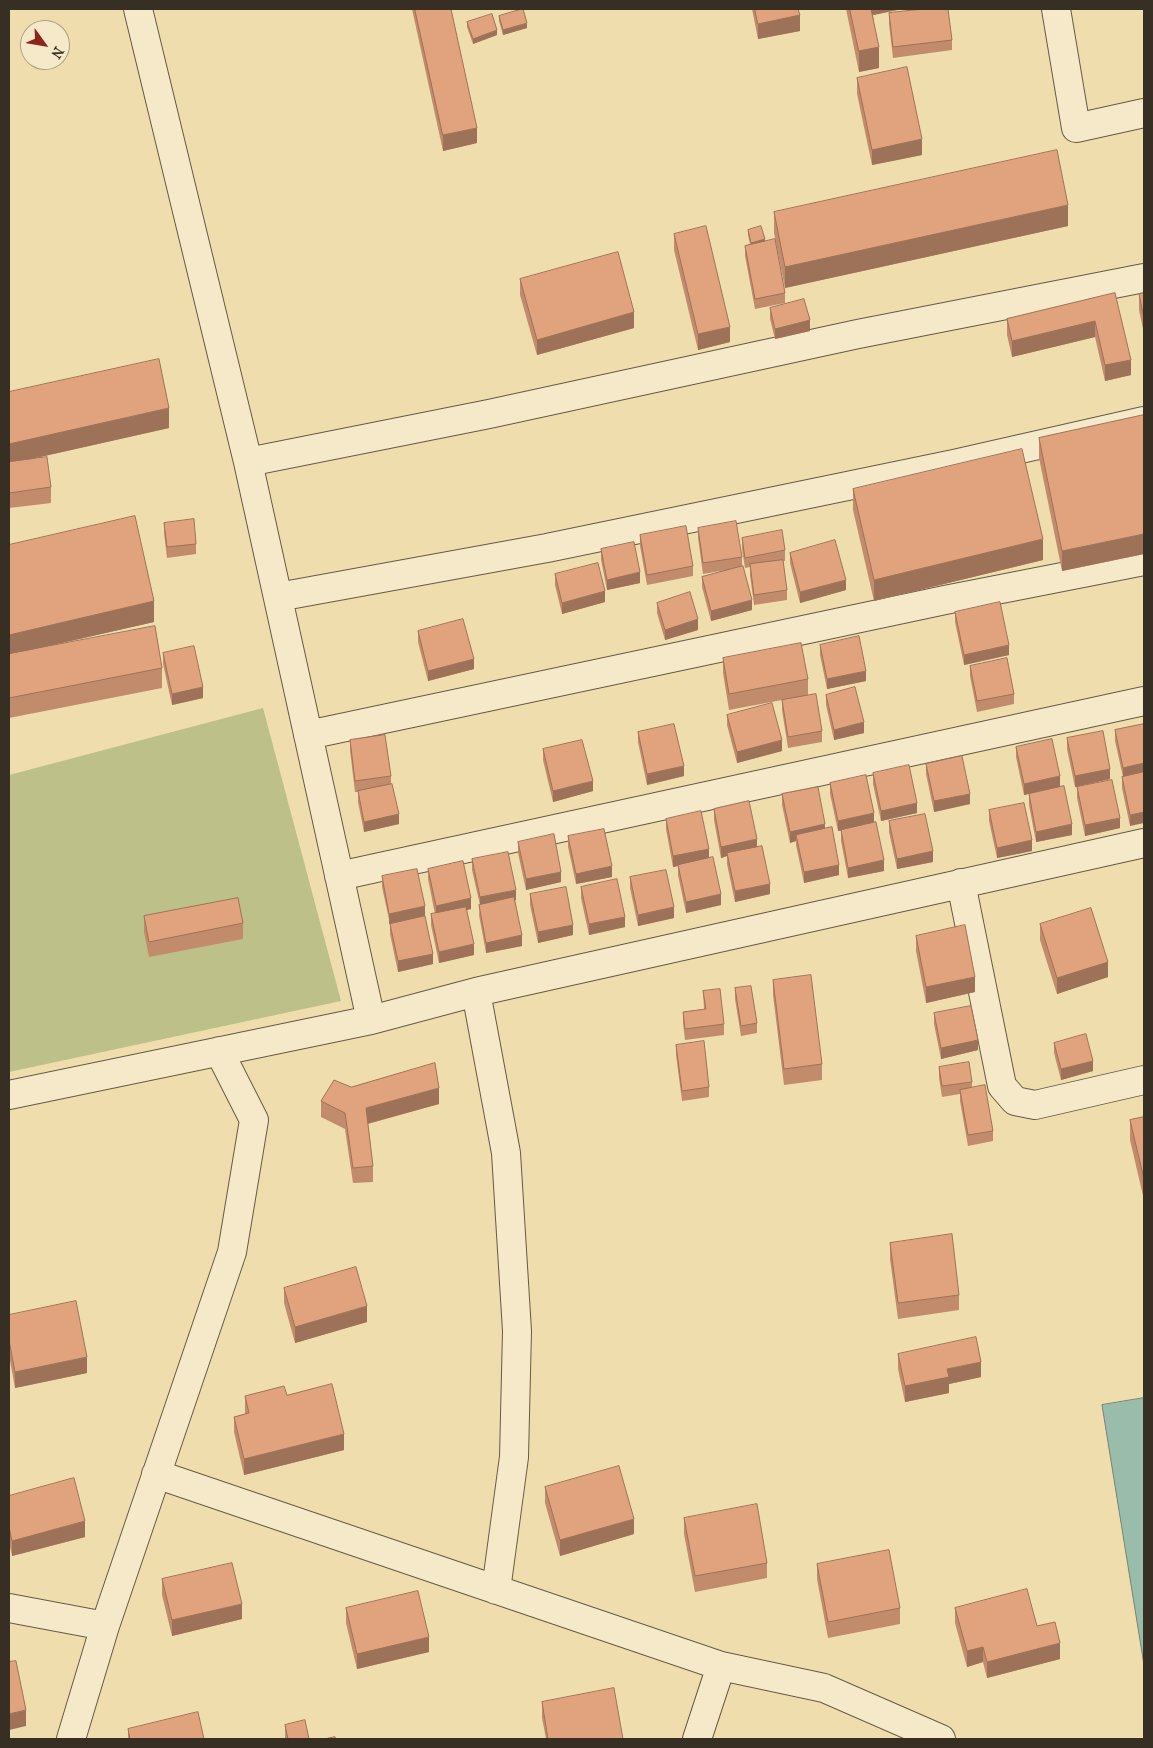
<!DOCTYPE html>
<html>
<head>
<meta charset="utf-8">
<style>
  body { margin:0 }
  #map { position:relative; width:1153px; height:1748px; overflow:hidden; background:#f0ddae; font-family:"IM FELL French Canon",serif }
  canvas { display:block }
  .frame { position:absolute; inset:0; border:10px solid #382f24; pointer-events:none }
  .north { position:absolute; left:20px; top:20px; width:50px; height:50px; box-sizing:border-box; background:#f5e9ca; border:1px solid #a99f88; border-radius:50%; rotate:122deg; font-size:14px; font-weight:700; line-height:20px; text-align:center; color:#382f24 }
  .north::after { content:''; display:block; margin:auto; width:18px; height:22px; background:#8f2418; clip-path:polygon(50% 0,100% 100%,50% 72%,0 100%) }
</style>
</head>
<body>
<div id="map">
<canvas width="1153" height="1748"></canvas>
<div class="frame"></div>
<div class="north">N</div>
</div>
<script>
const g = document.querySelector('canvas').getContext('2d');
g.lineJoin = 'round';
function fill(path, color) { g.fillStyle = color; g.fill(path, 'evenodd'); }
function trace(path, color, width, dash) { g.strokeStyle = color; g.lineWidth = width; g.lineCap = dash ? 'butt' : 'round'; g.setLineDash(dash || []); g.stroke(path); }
fill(new Path2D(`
  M263,708L341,1001L9,1072V775Z`), '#bdc088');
const water = new Path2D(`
  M1144,1398V1665L1102,1405Z`);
fill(water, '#9abcaa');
trace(water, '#738474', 1);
const minor = new Path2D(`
  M138,9L248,462L371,1020
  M1056,9L1076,128L1144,113
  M248,462L489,414L858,334L1144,278
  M278,597L547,548L954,464L1144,421
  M308,735L945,600L1144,561
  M339,876L1144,701
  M961,883L1002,1086L1015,1101L1035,1105L1144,1080
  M476,992L506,1153L517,1331L514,1457L496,1590
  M9,1095L371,1020L476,992L1144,843
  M156,1474L721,1666L824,1688L941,1739
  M9,1608L105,1626
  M71,1739L105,1626L232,1252L254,1120L219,1051
  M697,1739L721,1666`);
trace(minor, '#665a46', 30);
trace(minor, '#f5e9ca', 28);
fill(new Path2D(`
  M412,9H451L477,143L443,151Z
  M752,9H798L800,31L758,39Z
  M846,9H902L873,15L879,68L859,72Z
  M889,13L952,40V50L893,58L889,24Z
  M499,16L527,28L503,35L499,21Z
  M467,22L497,35L473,44L467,27Z
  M857,78L922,155L872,165L857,94Z
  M774,212L1068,226L785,288L774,233Z
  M748,230L765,242L785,293V303L755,309L745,256V246L750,244L748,235Z
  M674,234L730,342L698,350L674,250Z
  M520,279L634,328L537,355L520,295Z
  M1115,293L1131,375L1105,381L1095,337L1012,357L1007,335V319Z
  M1144,293V334L1139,310V294Z
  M770,308L810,331L775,339L770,319Z
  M9,392L169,428L35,458L51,487V503L9,508Z
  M1144,415V554L1062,571L1039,458V438Z
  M853,489L1043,560L874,601L853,510Z
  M164,523L196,544V554L167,558L164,533Z
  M698,528L742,557V566L752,610L711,621L702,587V577L726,570L703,574L698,538Z
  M640,535L693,566V576L647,585L640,546Z
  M742,538L785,550V561H783L787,590V600L754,605L750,575V567L745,568L742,549Z
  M9,545L154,622L35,649L162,668V688L9,718Z
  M601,549L640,583L607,590L601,560Z
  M790,553L846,590L800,603L790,563Z
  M555,574L605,602L562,614L555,585Z
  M657,603L698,630L665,640L657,613Z
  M955,612L1009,655L964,665L955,622Z
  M418,631L474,669L428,681L418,642Z
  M820,645L866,681L827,689L820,655Z
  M163,653L203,698L172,705L163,664Z
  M723,658L808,679V695L822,731V742L788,748L782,710V700L729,710L723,673Z
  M970,666L1014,694V704L977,712L970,676Z
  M826,695L864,733L834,740L826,705Z
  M727,715L782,751L737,763L727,725Z
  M1144,724L1130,826L1122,788V777H1123L1115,741V730Z
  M638,732L684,776L647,785L638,742Z
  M1067,738L1110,779L1075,787L1067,749Z
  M350,740L391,776V784L399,824L364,832L358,802V792H355L350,750Z
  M1016,747L1060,787L1024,795L1016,757Z
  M543,749L593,791L553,802L543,760Z
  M926,764L970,804L934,812L926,774Z
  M873,773L917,813L881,821L873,784Z
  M830,783L874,823L884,871L848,878L841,841V831H838L830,794Z
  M1077,787L1120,828L1085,836L1077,798Z
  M782,794L825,828L839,875L804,883L796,845V841L790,843L782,805Z
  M1029,794L1072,835L1036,842L1029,805Z
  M714,809L757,847L770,894L735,902L727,864V856L721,858L714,820Z
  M989,810L1032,851L997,858L989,821Z
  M666,819L709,858L721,905L686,913L678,875V866L673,867L666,829Z
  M889,821L933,862L897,869L889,832Z
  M568,836L612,877L576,884L568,847Z
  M518,842L561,882L526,890L518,853Z
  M472,859L516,900H515L522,946L486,953L479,915L480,905L472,870Z
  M428,869L471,909L467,910L474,955L439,963L431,925V914H435L428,879Z
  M382,876L425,916L433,964L398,972L390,934V924L382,887Z
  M630,877L674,918L638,926L630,888Z
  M581,887L625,927L589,935L581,898Z
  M530,894L573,935L538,943L530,905Z
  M144,916L243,923V939L149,957L144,932Z
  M1040,924L1108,977L1057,994L1040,940Z
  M916,936L975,992L926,1003L916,951Z
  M773,980L822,1064V1080L784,1085L773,995Z
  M735,988L757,1023V1033L741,1036L735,999Z
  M703,991L724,1024V1035L685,1040L683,1023V1012L704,1009Z
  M934,1013L978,1050L941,1059L934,1024Z
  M1054,1043L1093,1071L1061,1080L1054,1053Z
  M676,1045L709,1087V1097L682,1101L676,1055Z
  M939,1067L972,1082V1088L993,1131V1141L968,1146L960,1101V1094L942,1097L939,1078Z
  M351,1087L439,1104L368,1124L373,1166V1182L353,1183L345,1129L321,1117V1101Z
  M1144,1117V1200L1130,1140V1120Z
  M890,1243L959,1295V1310L898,1319L890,1259Z
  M284,1288L367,1322L295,1343L284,1303Z
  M9,1315L87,1373L15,1388L9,1355Z
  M898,1354L981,1377L949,1384V1393L905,1402L898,1369Z
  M287,1395L344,1450L244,1475L234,1432V1417L245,1414V1396Z
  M545,1487L634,1534L560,1556L545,1503Z
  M9,1496L85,1537L12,1556L9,1542Z
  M684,1518L767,1563V1578L695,1592L684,1534Z
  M817,1564L900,1608V1624L828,1638L817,1579Z
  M162,1579L242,1619L172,1636L162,1595Z
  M346,1608L429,1652L357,1669L346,1623Z
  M955,1608L1037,1626L1060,1659L987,1678L983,1662L967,1667L955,1623Z
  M542,1702L623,1739H546L542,1718Z
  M285,1725L309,1739H285Z
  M128,1729L204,1739H128Z`), '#c28c6c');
fill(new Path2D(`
  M869,9H902L869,16Z
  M800,15V31L758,39V24Z
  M527,23V28L503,35V30Z
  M497,30V35L473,44V39Z
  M879,47V68L859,72V51Z
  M477,128V143L443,151V135Z
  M922,139V155L872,165V150Z
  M1068,205V226L785,288V267Z
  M765,239V244L751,248V243Z
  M634,312V328L537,355V340Z
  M810,320V331L775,339V329Z
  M1095,321V337L1012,357V341Z
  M730,327V342L698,350V334Z
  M1131,360V375L1105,381V365Z
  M169,408V428L9,464V444Z
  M1144,534V554L1062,571V551Z
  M1043,539V560L874,601V580Z
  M640,572V583L607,590V580Z
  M846,580V590L800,603V592Z
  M605,591V602L562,614V603Z
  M752,600V610L711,621V611Z
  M154,601V622L9,655V635Z
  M698,619V630L665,640V630Z
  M1009,645V655L964,665V655Z
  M474,659V669L428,681V671Z
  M866,671V681L827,689V679Z
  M203,687V698L172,705V694Z
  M864,722V733L834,740V730Z
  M782,740V751L737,763V752Z
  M1144,763V774L1123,778V768Z
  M684,766V776L647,785V774Z
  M1110,769V779L1075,787V776Z
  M1060,776V787L1024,795V784Z
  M593,781V791L553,802V791Z
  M970,794V804L934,812V801Z
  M917,803V813L881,821V811Z
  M1144,812V823L1130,826V815Z
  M874,813V823L838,831V821Z
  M399,814V824L364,832V822Z
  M1120,818V828L1085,836V825Z
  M825,824V835H796V841L790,843V832Z
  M1072,824V835L1036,842V832Z
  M757,839V850L727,853V856L721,858V847Z
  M1032,840V851L997,858V848Z
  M709,849V859L673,867V856Z
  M933,851V862L897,869V859Z
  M884,860V871L848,878V868Z
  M839,865V875L804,883V872Z
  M612,866V877L576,884V874Z
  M561,872V882L526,890V879Z
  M770,884V894L735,902V891Z
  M516,890V900L480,908V897Z
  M721,894V905L686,913V902Z
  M471,898V909L436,916V906Z
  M425,906V916L389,924V914Z
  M674,907V918L638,926V915Z
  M625,917V927L589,935V924Z
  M573,925V935L538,943V932Z
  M522,935V946L486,953V943Z
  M474,944V955L439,963V952Z
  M433,954V964L398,972V961Z
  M1108,962V977L1057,994V978Z
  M975,977V992L926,1003V987Z
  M978,1040V1050L941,1059V1048Z
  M1093,1061V1071L1061,1080V1069Z
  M439,1088V1104L366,1124V1108Z
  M367,1306V1322L295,1343V1327Z
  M87,1357V1373L15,1388V1372Z
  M981,1362V1377L949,1384V1393L905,1402V1386L947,1369Z
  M344,1434V1450L244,1475V1459Z
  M634,1519V1534L560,1556V1540Z
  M85,1521V1537L12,1556V1541Z
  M242,1604V1619L172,1636V1620Z
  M429,1637V1652L357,1669V1654Z
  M1060,1643V1659L987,1678V1662Z
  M983,1647V1662L967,1667V1651Z
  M26,1710V1726L9,1730V1714Z`), '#9e7258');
const building = new Path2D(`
  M415,9H451L477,128L443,135Z
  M523,9L527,23L503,30L499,16Z
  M755,9H798L800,15L758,24Z
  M850,9H871L879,47L859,51Z
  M923,9H948L952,40L893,47L889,13Z
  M492,14L497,30L473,39L467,22Z
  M907,67L922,139L872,150L857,78Z
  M1057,150L1068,205L785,267L774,212Z
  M706,226L730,327L698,334L674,234Z
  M761,226L765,239L751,243L748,230Z
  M775,239L785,293L755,299L745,246Z
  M618,252L634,312L537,340L520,279Z
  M1115,293L1131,360L1105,365L1095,321L1012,341L1007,319Z
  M1144,293V318L1139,294Z
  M804,299L810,320L775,329L770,308Z
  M159,359L169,408L9,444V392Z
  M1144,415V534L1062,551L1039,438Z
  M1022,449L1043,539L874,580L853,489Z
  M47,457L51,487L9,493V462Z
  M135,516L154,601L9,635V545Z
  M194,519L196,544L167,547L164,523Z
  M736,521L742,557L703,563L698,528Z
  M686,526L693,566L647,575L640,535Z
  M782,530L785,550L745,558L742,538Z
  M835,540L846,580L800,592L790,553Z
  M634,542L640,572L607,580L601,549Z
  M783,560L787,590L754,595L750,564Z
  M598,563L605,591L562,603L555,574Z
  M743,566L752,600L711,611L702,577Z
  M690,592L698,619L665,630L657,603Z
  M1000,602L1009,645L964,655L955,612Z
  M463,619L474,659L428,671L418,631Z
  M155,626L162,668L9,698V654Z
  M859,636L866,671L827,679L820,645Z
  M801,643L808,679L729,694L723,658Z
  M194,646L203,687L172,694L163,653Z
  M1007,658L1014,694L977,701L970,666Z
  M855,687L864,722L834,730L826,695Z
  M816,694L822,731L788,737L782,700Z
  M772,703L782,740L737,752L727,715Z
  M674,724L684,766L647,774L638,732Z
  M1144,724V763L1123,768L1115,730Z
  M1103,731L1110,769L1075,776L1067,738Z
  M385,735L391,776L355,781L350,740Z
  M1052,739L1060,776L1024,784L1016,747Z
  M582,740L593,781L553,791L543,749Z
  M962,756L970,794L934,801L926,764Z
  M909,765L917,803L881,811L873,773Z
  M1144,772V812L1130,815L1122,777Z
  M866,775L874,813L838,821L830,783Z
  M1112,780L1120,818L1085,825L1077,787Z
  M392,784L399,814L364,822L358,791Z
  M1064,786L1072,824L1036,832L1029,794Z
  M818,787L825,824L790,832L782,794Z
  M749,801L757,839L721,847L714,809Z
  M1024,803L1032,840L997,848L989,810Z
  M701,811L709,849L673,856L666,819Z
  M925,814L933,851L897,859L889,821Z
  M876,822L884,860L848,868L841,830Z
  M832,827L839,865L804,872L796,835Z
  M604,829L612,866L576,874L568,836Z
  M554,834L561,872L526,879L518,842Z
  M762,846L770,884L735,891L727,853Z
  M508,852L516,890L480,897L472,859Z
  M713,857L721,894L686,902L678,865Z
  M463,861L471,898L436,906L428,869Z
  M417,869L425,906L389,914L382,876Z
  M666,870L674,907L638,915L630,877Z
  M617,879L625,917L589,924L581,887Z
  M566,887L573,925L538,932L530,894Z
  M514,897L522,935L486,943L479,905Z
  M238,898L243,923L149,942L144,916Z
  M466,907L474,944L439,952L431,914Z
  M1091,908L1108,962L1057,978L1040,924Z
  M425,916L433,954L398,961L390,924Z
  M965,925L975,977L926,987L916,936Z
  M811,975L822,1064L784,1069L773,980Z
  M751,986L757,1023L741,1026L735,988Z
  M720,989L724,1024L685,1029L683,1012L706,1009L703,991Z
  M971,1006L978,1040L941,1048L934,1013Z
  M1086,1034L1093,1061L1061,1069L1054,1043Z
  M704,1041L709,1087L682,1091L676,1045Z
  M969,1062L972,1082L942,1086L939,1067Z
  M435,1063L439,1088L366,1108L373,1166L353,1168L345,1113L321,1101L334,1080L351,1087Z
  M985,1085L993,1131L968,1135L960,1090Z
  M1144,1117V1179L1130,1120Z
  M952,1234L959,1295L898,1303L890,1243Z
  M356,1267L367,1306L295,1327L284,1288Z
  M76,1301L87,1357L15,1372L9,1340V1315Z
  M976,1337L981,1362L947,1369L949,1377L905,1386L898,1354Z
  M332,1384L344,1434L244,1459L234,1417L249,1413L245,1396L284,1386L287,1395Z
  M619,1466L634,1519L560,1540L545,1487Z
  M74,1478L85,1521L12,1541L9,1527V1496Z
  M757,1504L767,1563L695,1576L684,1518Z
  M889,1550L900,1608L828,1622L817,1564Z
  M232,1563L242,1604L172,1620L162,1579Z
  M1027,1589L1037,1626L1055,1622L1060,1643L987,1662L983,1647L967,1651L955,1608Z
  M418,1591L429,1637L357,1654L346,1608Z
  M16,1661L26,1710L9,1714V1662Z
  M614,1688L623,1739H548L542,1702Z
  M198,1712L204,1739H130L128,1729Z
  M305,1720L309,1739H288L285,1725Z
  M335,1737L336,1739H325Z`);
fill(building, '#e1a37e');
trace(building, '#9e7258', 1);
</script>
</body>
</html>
